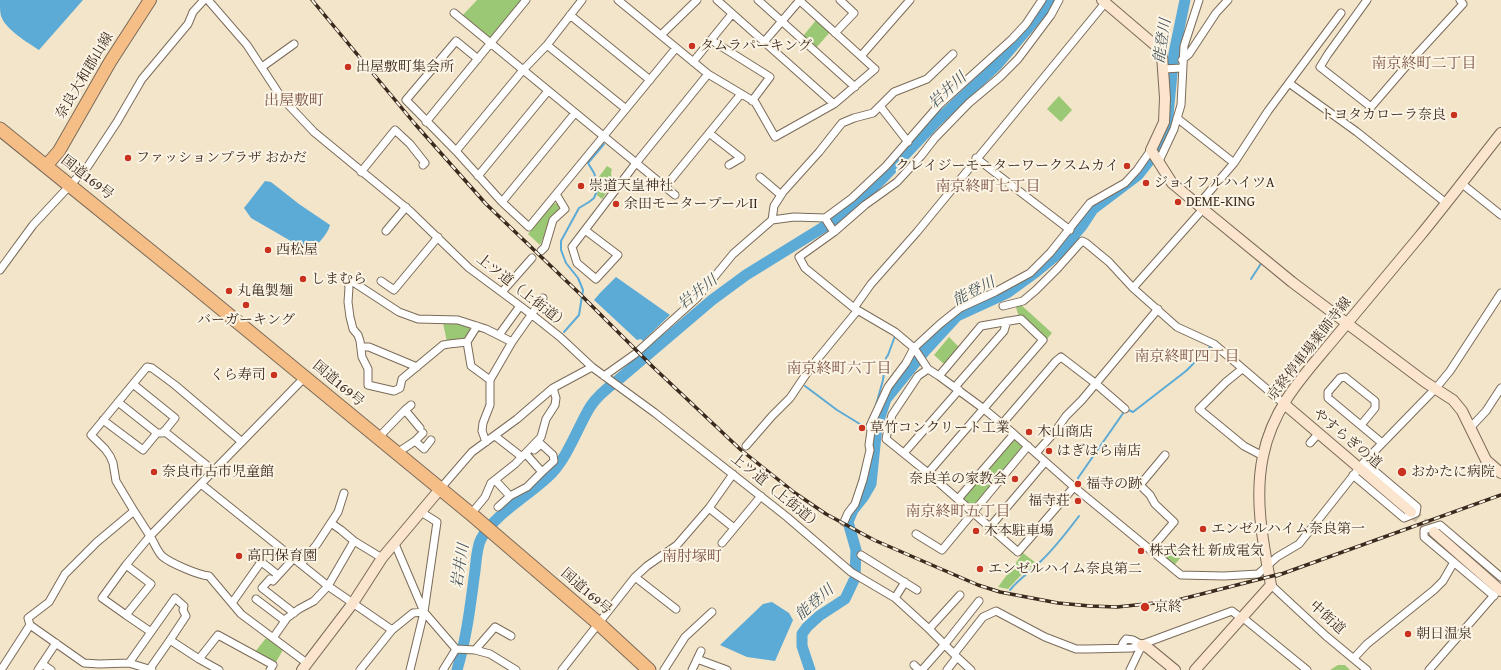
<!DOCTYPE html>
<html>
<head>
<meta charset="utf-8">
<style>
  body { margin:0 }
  canvas { display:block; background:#f3e5c9 }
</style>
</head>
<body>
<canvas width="1501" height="670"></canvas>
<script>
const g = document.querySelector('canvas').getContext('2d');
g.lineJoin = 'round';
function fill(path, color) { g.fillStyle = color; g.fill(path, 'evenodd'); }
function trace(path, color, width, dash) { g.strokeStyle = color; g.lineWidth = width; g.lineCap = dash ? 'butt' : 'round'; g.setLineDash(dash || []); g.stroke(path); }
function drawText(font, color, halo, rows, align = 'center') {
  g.font = font + ' "Gentium Book Plus","Noto Serif JP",serif'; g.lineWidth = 4; g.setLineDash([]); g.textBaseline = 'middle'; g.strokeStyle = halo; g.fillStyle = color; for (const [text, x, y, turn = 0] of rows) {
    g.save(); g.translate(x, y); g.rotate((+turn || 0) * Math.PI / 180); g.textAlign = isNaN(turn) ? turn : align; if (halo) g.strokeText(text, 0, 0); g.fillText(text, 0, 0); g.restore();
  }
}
fill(new Path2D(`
  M477,0H523L490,41L461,17Z
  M817,19L831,31L816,48L803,36Z
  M1059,96L1072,110L1061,122L1047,109Z
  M607,166L612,169L611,173L613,184L602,199L597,195L599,186L598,178Z
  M553,203L559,204L562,208L548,228L540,245L528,234Z
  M1019,303L1052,333L1047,339L1022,316L1019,317L1015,304Z
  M461,322L471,329L464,339L447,342L443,323Z
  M949,337L959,347L944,364L934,355Z
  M1013,438L1024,447L972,508L961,498Z
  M1173,544L1184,553L1173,567L1162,558Z
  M1023,553L1036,563L1022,574L1008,589L998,587Z
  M266,638L283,650L276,662L255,652Z
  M1338,665H1345L1350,670H1330Z`), '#9bc875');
fill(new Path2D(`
  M0,0H83L39,50C27,42 6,30 1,16C0,12 0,5 0,0Z
  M265,181L271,182L299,204L330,225C328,234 316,247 308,251L251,218L244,208Z
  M616,277L670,315L643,341L641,339L637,340L594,300L600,293Z
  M772,602L789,613L793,620L775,661L747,657L720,645L763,604Z`), '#5caad6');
trace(new Path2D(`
  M1251,279L1262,262
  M564,332L579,315L583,290L578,278L566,263L561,250V241L579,208L589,202L594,198L597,191V182L594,173L588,163L604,144
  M805,386L837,410L868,429
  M876,405L883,380L886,358L888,355L895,336
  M1085,492L1079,487L1078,478L1126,409L1133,412L1186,371L1212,345
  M1010,590C1019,579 1030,572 1040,562C1055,548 1067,532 1079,516`), '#5caad6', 2);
trace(new Path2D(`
  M457,670C466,640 470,609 474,578C476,567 476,548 481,539C495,513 532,494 552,473C569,454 577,429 590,407C597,396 607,388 618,380L712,300L746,275L835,220L858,202L883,178L937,121L997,65L1052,0
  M810,670L802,646V634L807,627L819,616L845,599L855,578L856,550L848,522L853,510L864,496L871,484L877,426L886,399L924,352L957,316L1007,293L1036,272L1059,253L1082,226L1093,209L1138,175L1149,161L1162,143L1168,115L1174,53L1185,0`), '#5caad6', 11);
trace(new Path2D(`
  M1411,512L1434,532`), '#cec0a7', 10, [10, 5]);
const street = new Path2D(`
  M208,0L247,45L281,97L314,132L410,211L469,268L531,314L560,337L592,367L655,413L787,517L851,572L895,598L929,629L957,657L971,670
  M618,0L708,74L755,102L775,137L834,104L875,69L799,0
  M717,0L834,104
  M758,0L855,87
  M1059,0L1051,15L1018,59L1000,77L969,103L935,138L921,156L897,182L865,205L834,232L799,257L805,268L854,308L895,332L914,348L928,369L939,376L984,409L1014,434L1074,487L1181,575L1224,576L1258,574L1277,557L1299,544L1364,462L1436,388L1450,371L1501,293
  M1367,0L1328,54L1320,67L1371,107L1408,64L1463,4L1460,0
  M454,13L675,195
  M570,15L650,80
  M835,33L854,13L840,0
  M661,35L697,0
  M711,40L770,77L752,101
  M764,42L800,0
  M547,45L626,109
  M861,56L910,0
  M478,59L456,41L406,100L456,151L502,202L529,227L676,48
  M1182,60L1189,54L1216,13L1228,0
  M693,62L732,14
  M262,67L294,44
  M1163,69L1182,68
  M1289,83L1357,132L1446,203
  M880,106L908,142
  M1177,118L1234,163
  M426,122L526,0
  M709,133L741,158L729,165
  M456,151L523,70L547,45L582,0
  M976,158L1070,230
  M1159,161L1174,129L1181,105L1184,46L1199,0
  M361,172L395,130L410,144L425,163L423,165
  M478,176L548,91
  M760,177L781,195
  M1461,183L1501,215
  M665,187L741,94
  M502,202L575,113
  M1198,205L1234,163L1268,111L1341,13
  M825,218L834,232
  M772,220L774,206L783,192L819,152L842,123L854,118L873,113L894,92L927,79L953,54
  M585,230L618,255L596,279L577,263L572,247L636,163L708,74
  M386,231L406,207
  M541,251L545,247L553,220L565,209L556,194
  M0,270L33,225L88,166L117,122L142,79L188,24L193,12L204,0
  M347,278L349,287L348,302L350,317L353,329L358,335L360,341L362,357L368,369V385L394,391L400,388L402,379L443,345L449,344L467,342
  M347,278L399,312L418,319L458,320L486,329L512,342
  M381,281L394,290L438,237
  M1133,288L1203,209
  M502,292L532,258
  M1003,306L1023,301L1036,290L1058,268L1082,241L1086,243L1109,262L1133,288L1177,327L1214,344L1283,403
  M854,308L871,284L917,232L1105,3
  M477,326L467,342L471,366L490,380
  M499,335L520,306
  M361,347H369L417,367
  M928,369L918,376L892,415L888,429L886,439L928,473L1018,552L1074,487
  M1242,369L1226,382L1199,409L1244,446L1263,456
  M604,376L635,354L697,298L733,254L772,220L794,217L825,218L852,198L886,166L939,105L1012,39L1026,24L1042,0
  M955,387L1004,331L1007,321
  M118,402L157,433
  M405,410L420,428
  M103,420L143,450L157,433H163L175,418L133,384
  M1002,424L1056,361L1061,357L1095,383L1125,409
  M1361,425L1375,408V401L1345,377L1340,378L1328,392V398L1382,443
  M1471,427L1486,411L1501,388
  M164,431L214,471
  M495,436L522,457
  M378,438L405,410L411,405
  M415,441L424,449L431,440
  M486,442L482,431L483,423L490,405V380L512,342L543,298
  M1310,443L1318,434
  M746,446L772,416L790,398L811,367L857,311
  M397,453L415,441L423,433
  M904,453L959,390
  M1036,453L1054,433L1066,416L1082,400L1158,309
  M526,454L542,472L554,461L553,455L541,444L534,450
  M928,473L1043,340L1021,319L981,326L939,376
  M1353,475L1404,518L1416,513L1417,507L1364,462
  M495,480L510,496L527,487L542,472
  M201,484L328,586L392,630
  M440,489L472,452L517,419L553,388L592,367
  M958,499L1014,434
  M498,507L510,496
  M709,508L734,528
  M134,511L116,481L113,463L110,456L105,449L91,435L147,367L152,368L175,385L242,442
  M471,514L485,497L491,483L515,464L541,437L546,419L555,405L556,398L553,388
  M844,522L848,513L855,504L863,480L870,450L869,445L871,431L870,426L888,387L906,363L914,348L940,324L960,308L995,292L1030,273L1050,253L1090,203L1125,183L1137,170L1151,150
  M331,523L341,530L354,541L382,558
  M990,527L1045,462
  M916,534L942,550L1028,446
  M722,543L761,496
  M395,544L424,612L456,649
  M1150,550L1174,522L1155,504L1150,495L1140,485L1165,455
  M861,555L917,590
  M294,558L273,581L270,579L262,588L294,613
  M259,560L278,575
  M301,564L317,544L338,512L344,493
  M126,565L151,584L126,615L102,598L126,565L150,536C154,542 157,551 162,556C170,563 198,575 209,576L241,614L308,664
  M635,577L676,609
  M1271,585L1326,636L1367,670
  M1494,596L1424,537V530L1440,525L1501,577
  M895,598L905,582
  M256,599L285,621
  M232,603L261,562
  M126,615L151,632
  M1242,617L1307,670
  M30,625L84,663L99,664L129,663L152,670
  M929,629L960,595
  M273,638L287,618L299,609L314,601L328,586L354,541
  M1121,648L1123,643L1126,639L1133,640L1142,645L1130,670
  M456,649L475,650L490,654L516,670
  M475,650L495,627L511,636
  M954,654L983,617L996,611L1045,637L1076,649H1087L1132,648L1232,611L1241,618
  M1354,658L1367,644L1434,590L1443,581L1454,562
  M199,659L218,635L273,665L270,670
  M697,659L727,670
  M129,663L175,598L184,606L183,610L186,616L170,640L199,659L219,670
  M42,664L51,670
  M914,665L919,670
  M1,670L30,625L28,618L49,602L65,574L97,542L134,511L150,536L305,377
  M38,670L56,643
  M149,670L170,640
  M360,670L392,630L413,613L424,612
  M410,670L424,612L437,522L421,512
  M443,670L456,649
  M562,670L635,577L647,566L677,545L709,508L733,474
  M664,670L685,637L712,612
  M692,670L701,651
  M922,670L945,644L979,601
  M947,670L957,657
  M1429,670L1496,593`);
const secondary = new Path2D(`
  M1102,0L1156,46L1162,55L1165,98L1164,122L1151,150L1172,183L1203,209L1292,282L1425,382L1453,400L1462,411L1486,460L1501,473
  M1283,403L1411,512
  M1434,532L1501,591
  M1142,645L1147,647L1175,670
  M302,670L353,603L382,558L440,489
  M1195,670L1271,585C1263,543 1254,499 1263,456C1273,407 1303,376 1334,339C1362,305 1391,271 1419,237C1447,203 1474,167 1501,133`);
const primary = new Path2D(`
  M46,166L59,151L110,62L150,0`);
const highway = new Path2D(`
  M0,129L184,278L471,514L598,623L649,670`);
trace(street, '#7b6b5a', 9);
trace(secondary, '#7b6b5a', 12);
trace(primary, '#7b6b5a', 14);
trace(highway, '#7b6b5a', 15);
trace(street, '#fff', 7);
trace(secondary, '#fbe5cf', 10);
trace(primary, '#f6be87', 12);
trace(highway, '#f6be87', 13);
const rail = new Path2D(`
  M312,0L415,124L486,204L580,294L653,367L741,450L795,493L826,514L874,540L978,585L1000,592L1058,603L1090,606L1117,607L1174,601L1280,574
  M1276,576L1501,495`);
trace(rail, '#3b2a1e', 3.5);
trace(rail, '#fcf5e5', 2, [6]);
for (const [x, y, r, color] of [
  [692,46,4,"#c8321e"],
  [348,67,4,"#c8321e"],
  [1454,115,4,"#c8321e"],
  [128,158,4,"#c8321e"],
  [1127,166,4,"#c8321e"],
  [1146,183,4,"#c8321e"],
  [581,186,4,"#c8321e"],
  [1178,202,4,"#c8321e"],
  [616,204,4,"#c8321e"],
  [268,250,4,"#c8321e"],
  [303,279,4,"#c8321e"],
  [229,291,4,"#c8321e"],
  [246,305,4,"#c8321e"],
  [274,375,4,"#c8321e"],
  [862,428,4,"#c8321e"],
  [1029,432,4,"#c8321e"],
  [1049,451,4,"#c8321e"],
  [154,472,4,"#c8321e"],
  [1402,472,5,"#c8321e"],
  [1015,479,4,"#c8321e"],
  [1078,484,4,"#c8321e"],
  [1078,501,4,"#c8321e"],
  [1203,529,4,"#c8321e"],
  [976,531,4,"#c8321e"],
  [1141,551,4,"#c8321e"],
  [239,556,4,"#c8321e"],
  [980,569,4,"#c8321e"],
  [1145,607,5,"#c8321e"],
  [1408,634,4,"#c8321e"]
]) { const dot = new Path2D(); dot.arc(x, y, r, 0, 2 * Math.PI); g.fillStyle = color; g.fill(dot); trace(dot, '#fcf5e5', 1.5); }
drawText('14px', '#3b2a1e', '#fcf5e5', [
  ["タムラパーキング",700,46],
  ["出屋敷町集会所",356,67],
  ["トヨタカローラ奈良",1446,115,"right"],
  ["ファッションプラザ おかだ",136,158],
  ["クレイジーモーターワークスムカイ",1119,166,"right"],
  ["ジョイフルハイツA",1154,183],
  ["崇道天皇神社",589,186],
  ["DEME-KING",1186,202],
  ["余田モータープールⅡ",624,204],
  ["西松屋",276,250],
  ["しまむら",311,279],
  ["丸亀製麺",237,291],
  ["バーガーキング",246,320,"center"],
  ["くら寿司",266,375,"right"],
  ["草竹コンクリート工業",870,428],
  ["木山商店",1037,432],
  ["はぎはら南店",1057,451],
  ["奈良市古市児童館",162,472],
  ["おかたに病院",1411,472],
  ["奈良羊の家教会",1007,479,"right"],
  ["福寺の跡",1086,484],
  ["福寺荘",1070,501,"right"],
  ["エンゼルハイム奈良第一",1211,529],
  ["木本駐車場",984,531],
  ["株式会社 新成電気",1149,551],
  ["高円保育園",247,556],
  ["エンゼルハイム奈良第二",988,569],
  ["京終",1154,607],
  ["朝日温泉",1416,634]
], 'left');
drawText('14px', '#3b2a1e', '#fcf5e5', [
  ["奈良大和郡山線",85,76,-59],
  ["国道169号",87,178,38],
  ["上ツ道（上街道）",522,292,38],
  ["京終停車場薬師寺線",1310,349,-52],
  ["国道169号",338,384,40],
  ["やすらぎの道",1347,439,40],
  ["上ツ道（上街道）",776,492,39],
  ["国道169号",586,592,41],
  ["中街道",1327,618,42]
]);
drawText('italic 15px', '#47575e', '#fcf5e5', [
  ["能登川",1163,41,-81],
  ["岩井川",948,91,-43],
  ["能登川",974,292,-27],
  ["岩井川",698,293,-38],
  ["岩井川",461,566,-81],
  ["能登川",815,603,-41]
]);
drawText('15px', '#7b5243', '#fcf5e5', [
  ["南京終町二丁目",1424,64],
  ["出屋敷町",294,101],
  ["南京終町七丁目",988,187],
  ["南京終町四丁目",1187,357],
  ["南京終町六丁目",839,369],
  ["南京終町五丁目",958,512],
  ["南肘塚町",692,557]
]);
</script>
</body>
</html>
